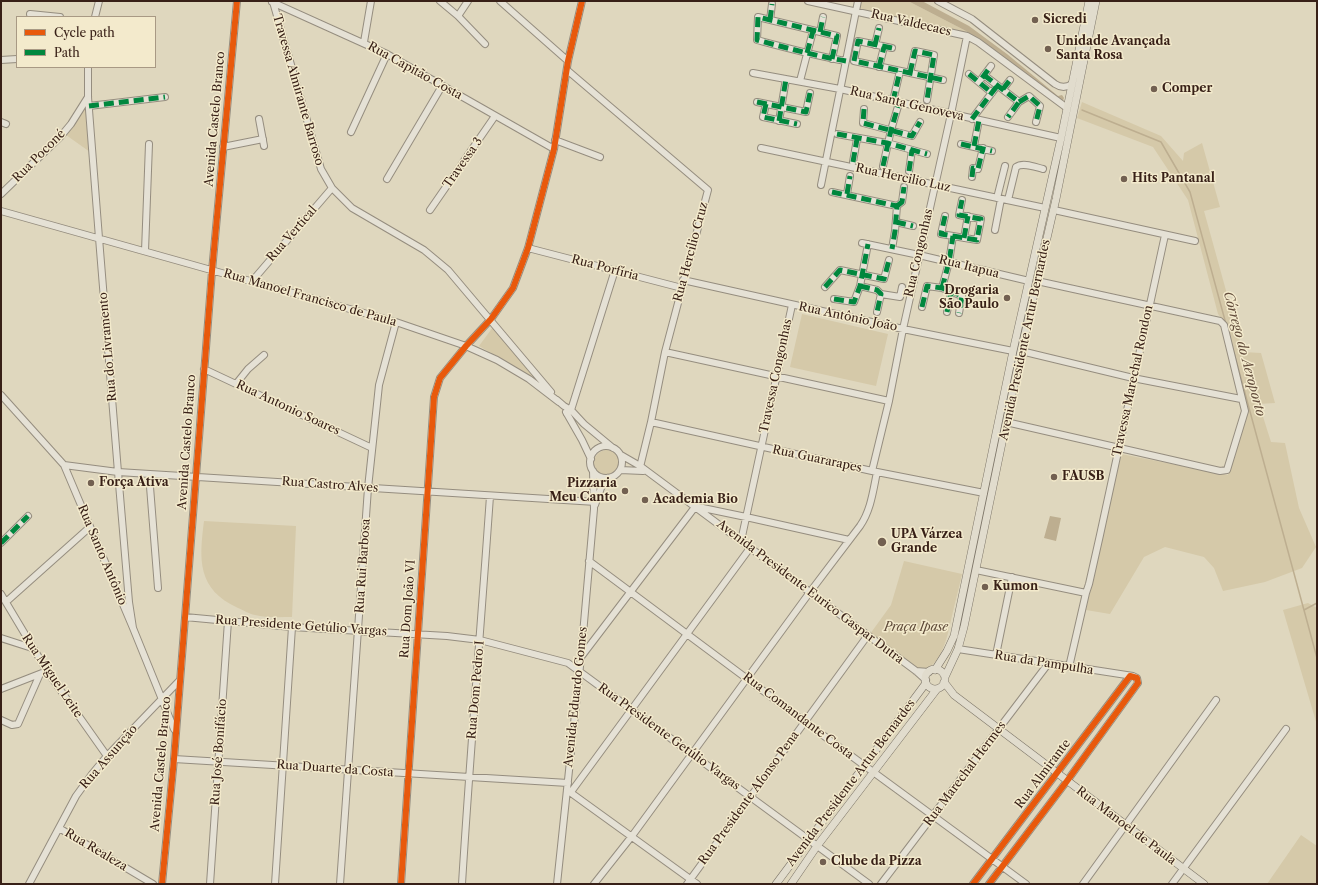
<!DOCTYPE html>
<html>
<head>
<meta charset="utf-8">
<style>
  body { margin:0 }
  #map { position:relative; width:1318px; height:885px; overflow:hidden; background:#dfd7be; font-family:"Libre Caslon Text",serif }
  canvas { display:block }
  .frame { position:absolute; inset:0; border:2px solid #382017; pointer-events:none }
  .legend { position:absolute; left:16px; top:16px; width:140px; height:52px; box-sizing:border-box; background:#f3eacc; border:1px solid #a89984; margin:0; padding:5px 7px; list-style:none; font-size:12px; color:#382017 }
  .legend li { display:flex; align-items:center; gap:8px; height:20px }
  .legend b { width:20px; border:1px solid #a89984 }
</style>
</head>
<body>
<div id="map">
<canvas width="1318" height="885"></canvas>
<div class="frame"></div>
<ul class="legend">
<li><b style="height:5px;background:#e8590c"></b>Cycle path</li>
<li><b style="height:5px;background:#00873e"></b>Path</li>
</ul>
</div>
<script>
const g = document.querySelector('canvas').getContext('2d');
g.lineJoin = 'round';
function fill(path, color) { g.fillStyle = color; g.fill(path, 'evenodd'); }
function trace(path, color, width, dash) { g.strokeStyle = color; g.lineWidth = width; g.lineCap = dash ? 'butt' : 'round'; g.setLineDash(dash || []); g.stroke(path); }
function drawText(font, color, halo, rows, align = 'center') {
  g.font = font + ' "Libre Caslon Text",serif'; g.lineWidth = 3; g.setLineDash([]); g.textBaseline = 'middle'; g.strokeStyle = halo; g.fillStyle = color; for (const [text, x, y, turn = 0] of rows) {
    g.save(); g.translate(x, y); g.rotate((+turn || 0) * Math.PI / 180); g.textAlign = isNaN(turn) ? turn : align; if (halo) g.strokeText(text, 0, 0); g.fillText(text, 0, 0); g.restore();
  }
}
fill(new Path2D(`
  M860,1H908L966,31L1062,103L972,37L858,9Z
  M1082,102L1161,136L1183,161L1184,153L1202,143L1220,207L1204,211L1243,352L1261,353L1275,403L1259,404L1271,442L1285,443L1299,508L1316,547L1302,568L1265,582L1223,591L1214,568L1204,557L1165,547L1144,557L1110,614L1086,610L1121,454L1228,475L1246,410L1225,323L1218,314L1188,200L1153,147L1077,118Z
  M87,104L90,152L66,135Z
  M802,314L888,334L876,386L790,367Z
  M493,327L538,382L520,370L479,346Z
  M594 463a13 13 0 1 1 26 0a13 13 0 1 1-26 0Z
  M204,521L296,526L292,617C280,617 266,618 255,615C249,614 243,610 238,608C197,589 199,560 204,521Z
  M904,561L962,574C959,588 955,602 952,616C947,637 943,665 919,673L870,634L891,605Z
  M1308,603L1317,608V725L1283,610Z
  M1301,835L1317,846V884H1267Z`), '#d5c9a9');
fill(new Path2D(`
  M908,1H922L969,26L1007,54L1058,96L1062,95L1064,98L1062,103L966,31Z
  M1050,516L1061,518L1056,541L1044,538Z`), '#bdae90');
trace(new Path2D(`
  M1082,110L1161,142L1190,192L1226,324
  M1233,349L1317,658
  M1304,610L1317,603`), '#bdae90', 1.5);
const minor = new Path2D(`
  M440,1L458,16L485,44
  M500,1L568,61
  M808,1L967,36L978,42L1067,108
  M938,1L972,19L1055,84C1061,88 1066,88 1072,84
  M272,2L387,54L554,149
  M273,2L321,169L332,188L352,208L424,250L448,270L551,392
  M30,14L60,17
  M458,16L468,1
  M95,17L99,1
  M770,20L772,4
  M820,32L823,17
  M364,42L371,1
  M875,45L879,28
  M892,48L858,41L854,61L943,80
  M832,59L837,36L758,17L757,40C787,48 816,56 846,61
  M1,60L17,59
  M88,67V97L99,238L118,472L129,602L133,628
  M879,67L884,47
  M567,70L708,190L665,352L651,422L639,471
  M753,73L840,89L1061,138
  M910,73L915,51L934,55L927,100
  M969,74L992,93
  M984,75L1019,102L1008,117
  M982,78L991,66
  M800,81L813,31
  M1003,89L1010,80
  M893,101L900,71
  M757,102L806,112L810,93
  M1019,102L1029,96L1040,106L1036,122
  M766,104L763,117L797,124
  M89,106L165,97
  M864,109L863,123L912,136L920,122
  M259,119L264,146
  M972,119L997,86
  M779,121L786,79
  M1,122L6,124
  M351,132L387,54
  M837,134L887,143L927,154
  M555,140L600,157
  M961,144L992,151
  M974,146L979,120
  M223,147L263,139
  M761,148L1045,208
  M853,162L857,139
  M883,166L891,130L899,103
  M909,171L912,150
  M972,177L973,168L978,169L983,148
  M387,179L442,86
  M821,185L858,1
  M832,192L897,206L895,231L892,249
  M1,194L61,136L71,124L88,97
  M847,194L850,176
  M997,198L1005,166
  M1008,200L1016,167C1023,162 1035,167 1043,169
  M897,206L902,202L904,187
  M430,210L495,116
  M1054,210L1195,241
  M1,211L396,322L466,346L497,360L529,379L559,402
  M945,216L941,234L977,240L981,219L959,215L962,200
  M896,222L913,226
  M995,230L1001,199
  M964,238L968,216
  M862,243L919,255L1029,281
  M528,248L682,288
  M145,251L149,144
  M253,280L332,188
  M683,280L903,329L1013,351
  M860,286L877,290L881,294L877,312
  M825,287L840,270L884,279L889,260
  M942,288L949,262L953,236
  M881,294L900,297L902,287
  M834,299L854,302L860,286L868,244
  M922,307L927,286L942,288L962,296L959,313
  M947,312L951,292
  M1021,351L1133,378L1241,399
  M665,352L889,401
  M204,369L372,448
  M236,384L248,369L264,355
  M1,395L64,465L133,628L174,729
  M557,400L564,406L571,410L584,424L613,448
  M566,412L582,440L591,459
  M567,414L571,410L615,270
  M651,422L872,471L984,493
  M1006,422L1220,471L1227,470L1245,411L1224,325L1220,321L1037,281
  M590 462a16 16 0 1 1 32 0a16 16 0 1 1-32 0Z
  M621,455L640,466L916,671L926,680
  M64,465L118,472L596,502
  M620,470L643,471
  M872,471L889,401L903,329L951,114L967,36
  M149,474L158,588
  M595,505L601,488L608,478
  M698,507L746,517L849,540
  M741,541L792,305
  M1,543L28,516
  M589,561L805,722L1026,884
  M976,570L1086,593
  M1,594L47,671L107,756
  M6,602L90,527
  M185,617L292,627L447,636L480,640L568,663L869,884
  M1,638L32,648
  M958,649L1133,676L1137,678L1138,683L1067,781L989,884
  M996,655L1012,577
  M581,657L695,507
  M1069,667L1086,593L1089,584L1100,535L1165,235
  M916,671L929,672
  M1,689L42,673
  M1,720L12,725L18,724L40,674
  M174,759L568,783
  M567,790L697,884
  M571,792L750,548
  M59,828L153,884
  M29,884L76,796L92,774L107,756L179,681
  M162,884L174,759L212,271L237,1
  M210,884L228,621
  M275,884L292,627
  M340,884L368,488L377,404L379,385L396,322
  M401,884L434,397L440,378L466,346L491,319L513,288L528,248L554,149L568,61L582,1
  M462,884C470,754 481,625 490,496
  M557,884L581,657L594,509L593,471
  M594,884L632,836L810,592L860,526C871,510 873,491 877,472
  M687,884L868,635
  M881,884L1048,664
  M973,884L1130,676
  M1083,884L1216,700
  M1172,884L1286,729`);
const major = new Path2D(`
  M925 679a10 10 0 1 1 20 0a10 10 0 1 1-20 0Z
  M935,670L947,651L954,636L1013,351L1061,138L1089,1
  M945,677L958,649L964,627L1021,351L1056,199L1096,1
  M944,682L954,695L999,729L1204,884
  M776,884L926,683
  M791,884L817,846L937,689`);
trace(minor, '#958d7f', 8);
trace(major, '#7d7568', 8);
trace(minor, '#e5e1d5', 6);
trace(major, '#e1dccd', 7);
trace(new Path2D(`
  M770,20L772,4
  M820,32L823,17
  M875,45L879,28
  M892,48L858,41L854,61L943,80
  M807,53L813,31
  M832,59L837,36L758,17L757,40C787,48 816,56 846,61
  M879,67L884,47
  M910,73L915,51L934,55L927,100
  M969,74L992,93
  M984,75L1019,102L1008,117
  M982,78L991,66
  M1003,89L1010,80
  M893,101L900,71
  M757,102L806,112L810,93
  M1019,102L1029,96L1040,106L1036,122
  M766,104L763,117L797,124
  M89,106L165,97
  M864,109L863,123L912,136L920,122
  M972,119L997,86
  M779,121L786,79
  M837,134L887,143L927,154
  M961,144L992,151
  M974,146L979,120
  M853,162L857,139
  M883,166L891,130L899,103
  M909,171L912,150
  M972,177L973,168L978,169L983,148
  M832,192L897,206L895,231L892,249
  M847,194L850,176
  M897,206L902,202L904,187
  M945,216L941,234L977,240L981,219L959,215L962,200
  M896,222L913,226
  M964,238L968,216
  M860,286L877,290L881,294L877,312
  M825,287L840,270L884,279L889,260
  M942,288L949,262L953,236
  M834,299L854,302L860,286L868,244
  M922,307L927,286L942,288L962,296L959,313
  M947,312L951,292
  M1,543L28,516`), '#00873e', 5, [10, 5]);
trace(new Path2D(`
  M162,884L174,759L212,271L237,1
  M401,884L434,397L440,378L466,346L491,319L513,288L528,248L554,149L568,61L582,1
  M973,884L1130,676L1137,678L1138,683L1067,781L989,884`), '#e8590c', 6);
for (const [x, y, r, color] of [
  [1035,20,4,"#726051"],
  [1048,49,4,"#726051"],
  [1154,89,4,"#726051"],
  [1124,179,4,"#726051"],
  [1007,298,4,"#726051"],
  [1054,477,4,"#726051"],
  [91,483,4,"#726051"],
  [625,491,4,"#726051"],
  [645,500,4,"#726051"],
  [882,542,5,"#726051"],
  [985,587,4,"#726051"],
  [823,862,4,"#726051"]
]) { const dot = new Path2D(); dot.arc(x, y, r, 0, 2 * Math.PI); g.fillStyle = color; g.fill(dot); trace(dot, '#f3eacc', 1.5); }
drawText('bold 12px', '#382017', '#f3eacc', [
  ["Sicredi",1043,20],
  ["Unidade Avançada",1056,42],
  ["Santa Rosa",1056,56],
  ["Comper",1162,89],
  ["Hits Pantanal",1132,179],
  ["Drogaria",999,291,"right"],
  ["São Paulo",999,305,"right"],
  ["FAUSB",1062,477],
  ["Força Ativa",99,483],
  ["Pizzaria",617,484,"right"],
  ["Meu Canto",617,498,"right"],
  ["Academia Bio",653,500],
  ["UPA Várzea",891,535],
  ["Grande",891,549],
  ["Kumon",993,587],
  ["Clube da Pizza",831,862]
], 'left');
drawText('12px', '#382017', '#f3eacc', [
  ["Rua Valdecaes",911,23,13],
  ["Rua Capitão Costa",415,71,29],
  ["Travessa Almirante Barroso",298,90,74],
  ["Rua Santa Genoveva",907,104,13],
  ["Avenida Castelo Branco",215,119,-85],
  ["Rua Poconé",39,156,-45],
  ["Travessa 3",463,163,-55],
  ["Rua Hercilio Luz",903,178,12],
  ["Rua Vertical",292,234,-49],
  ["Rua Hercílio Cruz",691,252,-75],
  ["Rua Congonhas",919,253,-77],
  ["Rua Itapua",969,267,14],
  ["Rua Porfíria",605,268,15],
  ["Rua Manoel Francisco de Paula",310,298,16],
  ["Rua Antônio João",848,317,12],
  ["Avenida Presidente Artur Bernardes",1025,340,-78],
  ["Rua do Livramento",108,347,-95],
  ["Travessa Congonhas",776,376,-78],
  ["Travessa Marechal Rondon",1133,381,-78],
  ["Rua Antonio Soares",288,408,25],
  ["Avenida Castelo Branco",187,442,-86],
  ["Rua Guararapes",817,459,12],
  ["Rua Castro Alves",330,485,4],
  ["Rua Santo Antônio",102,555,67],
  ["Rua Rui Barbosa",363,566,-86],
  ["Avenida Presidente Eurico Gaspar Dutra",810,592,37],
  ["Rua Dom João VI",408,609,-86],
  ["Rua Presidente Getúlio Vargas",301,626,4],
  ["Rua da Pampulha",1044,663,9],
  ["Rua Miguel Leite",52,676,56],
  ["Rua Dom Pedro I",476,690,-85],
  ["Avenida Eduardo Gomes",576,697,-84],
  ["Rua Comandante Costa",798,716,37],
  ["Rua Presidente Getúlio Vargas",669,737,36],
  ["Rua José Bonifácio",219,752,-86],
  ["Rua Assunção",109,757,-49],
  ["Avenida Castelo Branco",161,764,-85],
  ["Rua Duarte da Costa",335,769,4],
  ["Rua Marechal Hermes",965,774,-53],
  ["Rua Almirante",1043,774,-53],
  ["Avenida Presidente Artur Bernardes",851,783,-53],
  ["Rua Presidente Afonso Pena",749,798,-54],
  ["Rua Manoel de Paula",1126,826,37],
  ["Rua Realeza",96,850,31]
]);
drawText('italic 12px', '#5d4837', '#f3eacc', [
  ["Praça Ipase",916,628]
]);
drawText('italic 13px', '#624c3b', '#f3eacc', [
  ["Córrego do Aeroporto",1244,354,75]
]);
</script>
</body>
</html>
